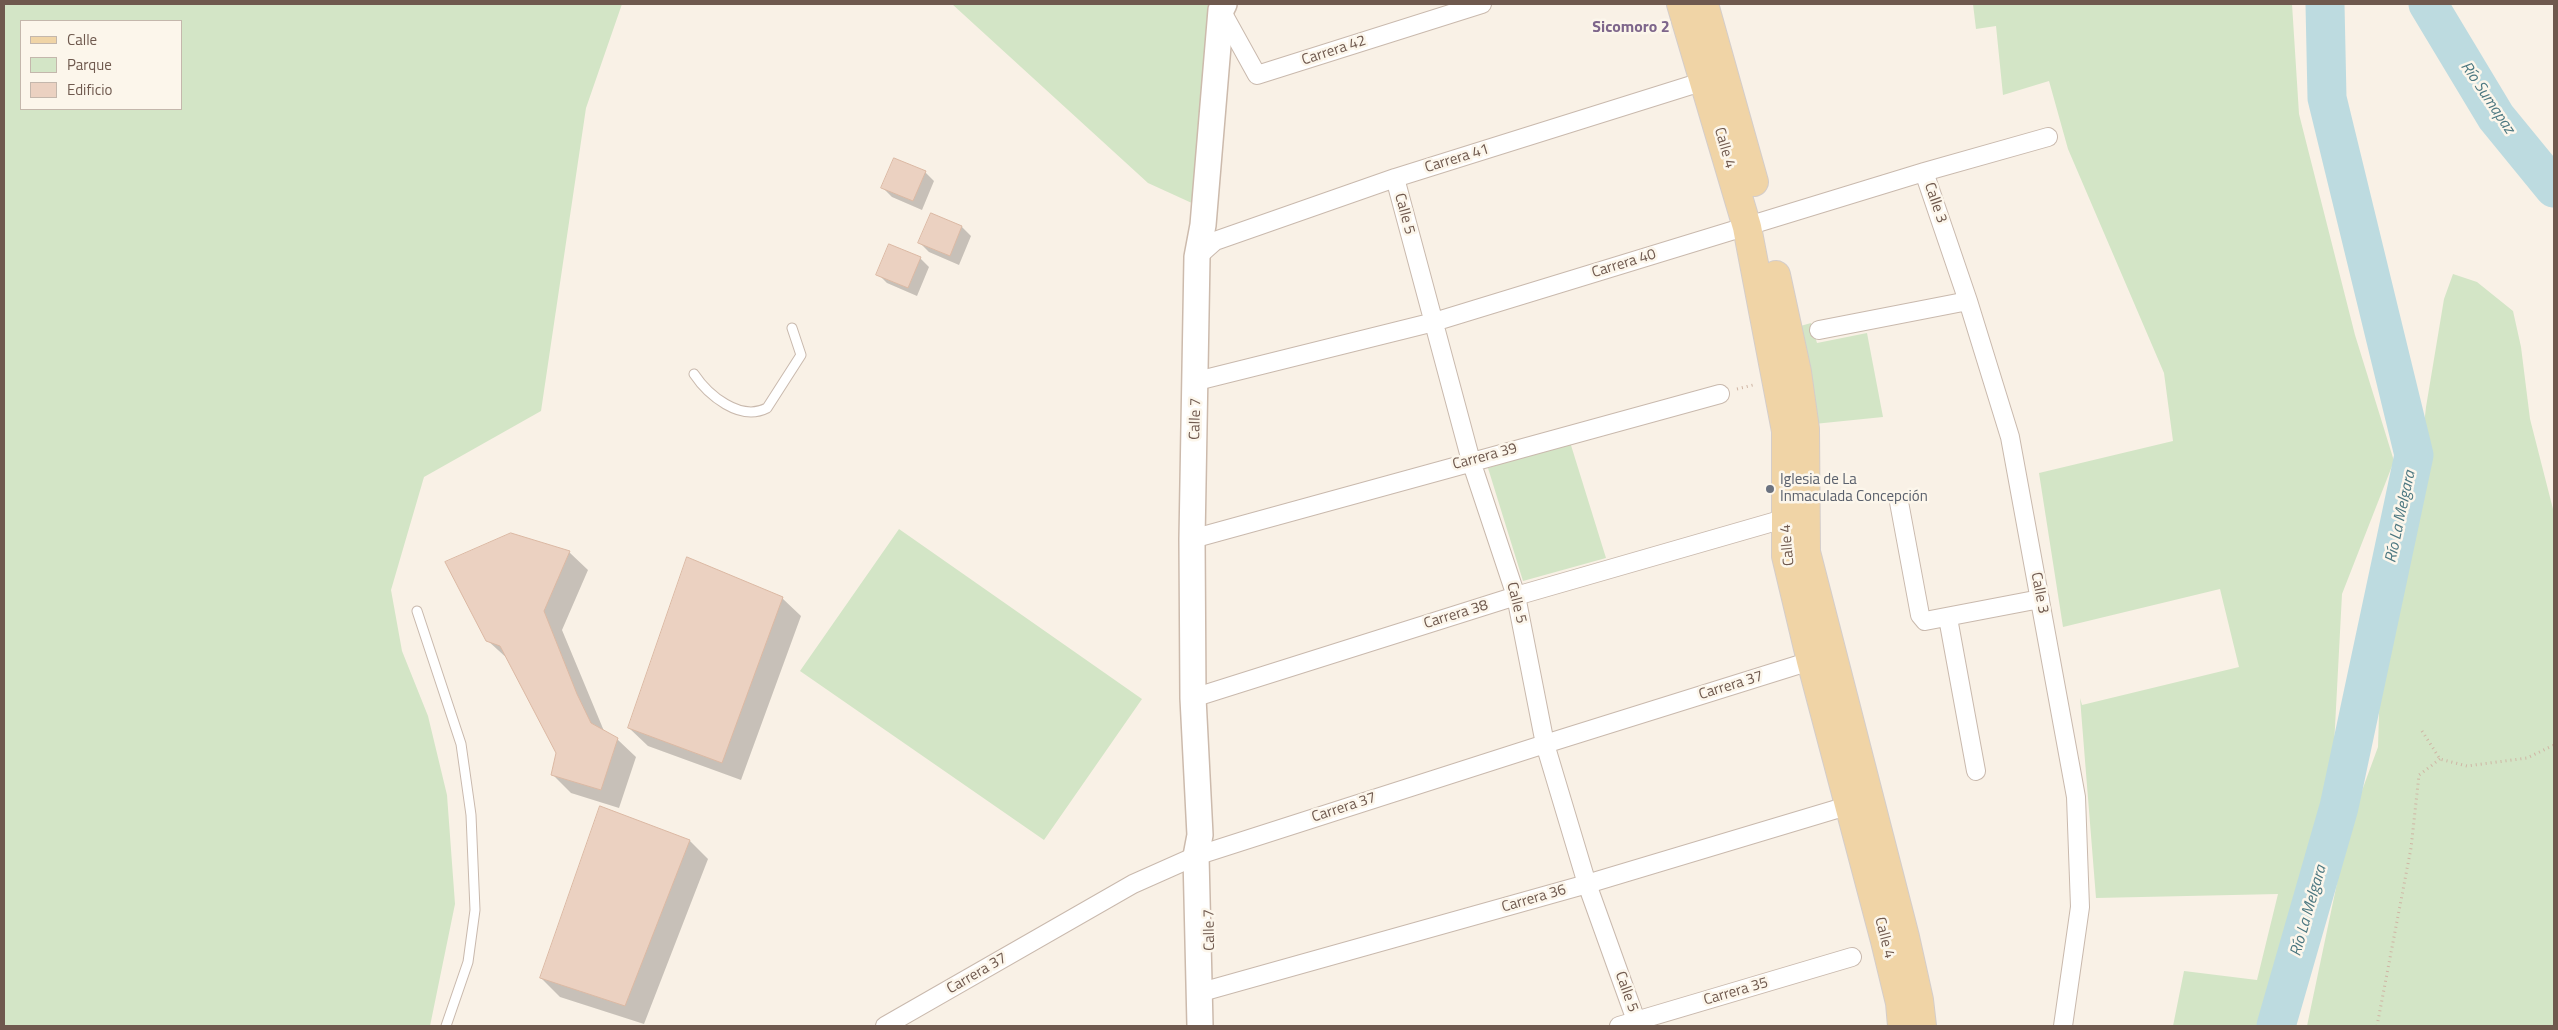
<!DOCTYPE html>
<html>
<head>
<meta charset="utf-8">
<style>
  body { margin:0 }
  #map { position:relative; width:2558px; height:1030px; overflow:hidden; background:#f9f1e6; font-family:"Titillium Web",sans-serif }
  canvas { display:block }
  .frame { position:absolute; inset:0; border:5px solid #6f594e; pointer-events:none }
  .legend { position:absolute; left:20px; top:20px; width:162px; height:90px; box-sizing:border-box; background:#fcf6eb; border:1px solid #c4b7ac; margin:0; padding:6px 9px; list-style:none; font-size:15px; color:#6f594e }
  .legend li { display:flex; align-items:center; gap:10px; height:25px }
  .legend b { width:25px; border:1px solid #c4b7ac }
</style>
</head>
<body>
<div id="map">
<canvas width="2558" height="1030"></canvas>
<div class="frame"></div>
<ul class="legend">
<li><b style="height:6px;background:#f0d4a6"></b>Calle</li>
<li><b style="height:14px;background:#d3e5c6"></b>Parque</li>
<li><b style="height:14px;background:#ebd1c1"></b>Edificio</li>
</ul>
</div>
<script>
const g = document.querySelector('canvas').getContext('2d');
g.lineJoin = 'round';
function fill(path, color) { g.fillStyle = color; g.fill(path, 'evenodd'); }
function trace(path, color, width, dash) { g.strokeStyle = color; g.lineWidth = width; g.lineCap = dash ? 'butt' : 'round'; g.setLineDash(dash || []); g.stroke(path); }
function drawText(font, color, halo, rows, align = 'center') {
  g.font = font + ' "Titillium Web",sans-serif'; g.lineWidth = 5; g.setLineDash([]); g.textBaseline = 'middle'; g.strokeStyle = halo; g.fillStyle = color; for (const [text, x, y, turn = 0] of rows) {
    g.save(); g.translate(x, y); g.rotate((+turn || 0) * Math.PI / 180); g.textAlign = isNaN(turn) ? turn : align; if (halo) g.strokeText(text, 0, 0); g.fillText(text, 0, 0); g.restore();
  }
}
fill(new Path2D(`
  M4,4H622L586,108L541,411L424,477L391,590L402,651L428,716L447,795L455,904L430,1026H4ZM181,21V109H21V21Z
  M952,4H1222L1194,204L1148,183Z
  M1973,4H2292L2299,114L2355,335L2394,461L2342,594L2332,784L2267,1026H2173L2184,971L2257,980L2278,894L2096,898L2080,698L2082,705L2239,667L2220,589L2063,627L2039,473L2173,441L2164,373L2068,149L2049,81L2003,95L1996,26L1976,29Z
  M2453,274L2477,282L2513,311L2521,347L2530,419L2554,513V1026H2307L2349,826L2378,747L2380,681L2407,577L2426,407L2444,299Z
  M1811,323L1817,343L1867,333L1883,417L1814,424L1797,327Z
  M1570,442L1606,558L1523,581L1488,468Z
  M899,529L1142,699L1044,840L800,671Z`), '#d3e5c6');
fill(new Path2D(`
  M925,172L934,181L922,210L892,197L883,188Z
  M931,215L962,227L971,236L959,265L929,252L920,243Z
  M920,258L929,267L917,296L887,283L878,274Z
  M569,552L588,570L562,630L604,731L617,739L636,757L619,808L571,793L553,775L557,753L509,660L487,640Z
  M782,598L801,616L741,780L648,746L629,728Z
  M601,807L690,841L708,859L644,1024L560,997L541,978Z`), '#0003');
trace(new Path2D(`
  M2428,4L2496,117L2554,188
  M2276,1026L2339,807L2414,455L2327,98L2325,4`), '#bddbe0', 39);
const building = new Path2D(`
  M894,158L926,171L913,201L881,188Z
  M931,213L962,226L950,256L918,243Z
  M889,244L921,257L908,288L876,275Z
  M511,533L570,551L544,611L577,694L591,723L618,738L601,790L551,775L556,753L500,646L486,641L445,562Z
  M687,557L783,597L722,763L628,728Z
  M600,806L690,840L625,1006L540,978Z`);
fill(building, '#ebd1c1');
trace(building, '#dbb8a3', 1);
const lane = new Path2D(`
  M694,374C708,395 740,422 767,408L801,355L792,328
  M417,611L461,744L471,815L475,910L468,962L446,1026`);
const street = new Path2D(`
  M1221,10L1257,75L1482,4
  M1924,172L1968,301L2010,437L2076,797L2080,907L2063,1026
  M1395,178L1471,461L1516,596L1545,744L1587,884L1638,1026
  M1197,257L1215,241L1395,178L1714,78
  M1819,330L1968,301
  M1197,381L1434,322L1924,172L2048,137
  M1899,502L1920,615L1925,621L2040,599
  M1192,539L1720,394
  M1948,618L1976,771
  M1193,698L1516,596L1794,516
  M1198,993L1587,884L1857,803
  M885,1026L1133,884L1196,856L1545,744L1820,658
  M1619,1026L1852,957`);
const secondary = new Path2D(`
  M1200,1026L1196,856L1200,835L1193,698L1192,539L1197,257L1203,225L1221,10L1224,4`);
const primary = new Path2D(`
  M1681,4L1747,227L1786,431V556L1811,661L1885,941L1900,1003L1902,1026
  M1704,4L1754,182
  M1776,275L1797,372L1805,429L1806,552L1905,937L1919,1000L1922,1026`);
trace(lane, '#c9b9ad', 11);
trace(street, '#c9b9ad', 20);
trace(secondary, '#ccbaac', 28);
trace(primary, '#d4cdca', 30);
trace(new Path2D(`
  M1737,389L1753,385
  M2422,731L2440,759L2467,766L2527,758L2554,745
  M2377,1026L2411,848L2419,775L2440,759`), '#cfb5a4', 3, [1, 4]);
trace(lane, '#fff', 9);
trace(street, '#fff', 18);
trace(secondary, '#fff', 25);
trace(primary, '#f0d4a6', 28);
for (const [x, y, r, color] of [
  [1770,489,5,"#6b7280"]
]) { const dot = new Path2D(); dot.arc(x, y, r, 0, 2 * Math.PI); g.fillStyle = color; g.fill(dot); trace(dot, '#fcf6eb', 2); }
drawText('15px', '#6f594e', '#fcf6eb', [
  ["Carrera 42",1334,51,-18],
  ["Calle 4",1724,148,74],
  ["Carrera 41",1457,159,-17],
  ["Calle 3",1935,203,71],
  ["Calle 5",1404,214,75],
  ["Carrera 40",1624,264,-17],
  ["Calle 7",1196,419,-88],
  ["Carrera 39",1485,457,-15],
  ["Calle 4",1788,545,-95],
  ["Calle 3",2039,593,79],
  ["Calle 5",1516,603,76],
  ["Carrera 38",1456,615,-17],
  ["Carrera 37",1731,686,-17],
  ["Carrera 37",1344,808,-18],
  ["Carrera 36",1534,899,-16],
  ["Calle 7",1210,930,-91],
  ["Calle 4",1884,938,76],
  ["Carrera 37",977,974,-30],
  ["Calle 5",1626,992,70],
  ["Carrera 35",1736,992,-16]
]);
drawText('15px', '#5b616d', '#fcf6eb', [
  ["Iglesia de La",1780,480],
  ["Inmaculada Concepción",1780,497]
], 'left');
drawText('bold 16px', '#7e668b', '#fcf6eb', [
  ["Sicomoro 2",1631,28]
]);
drawText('italic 16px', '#4b7780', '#fcf6eb', [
  ["Río Sumapaz",2487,98,56],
  ["Río La Melgara",2401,517,-78],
  ["Río La Melgara",2309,911,-74]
]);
</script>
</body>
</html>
